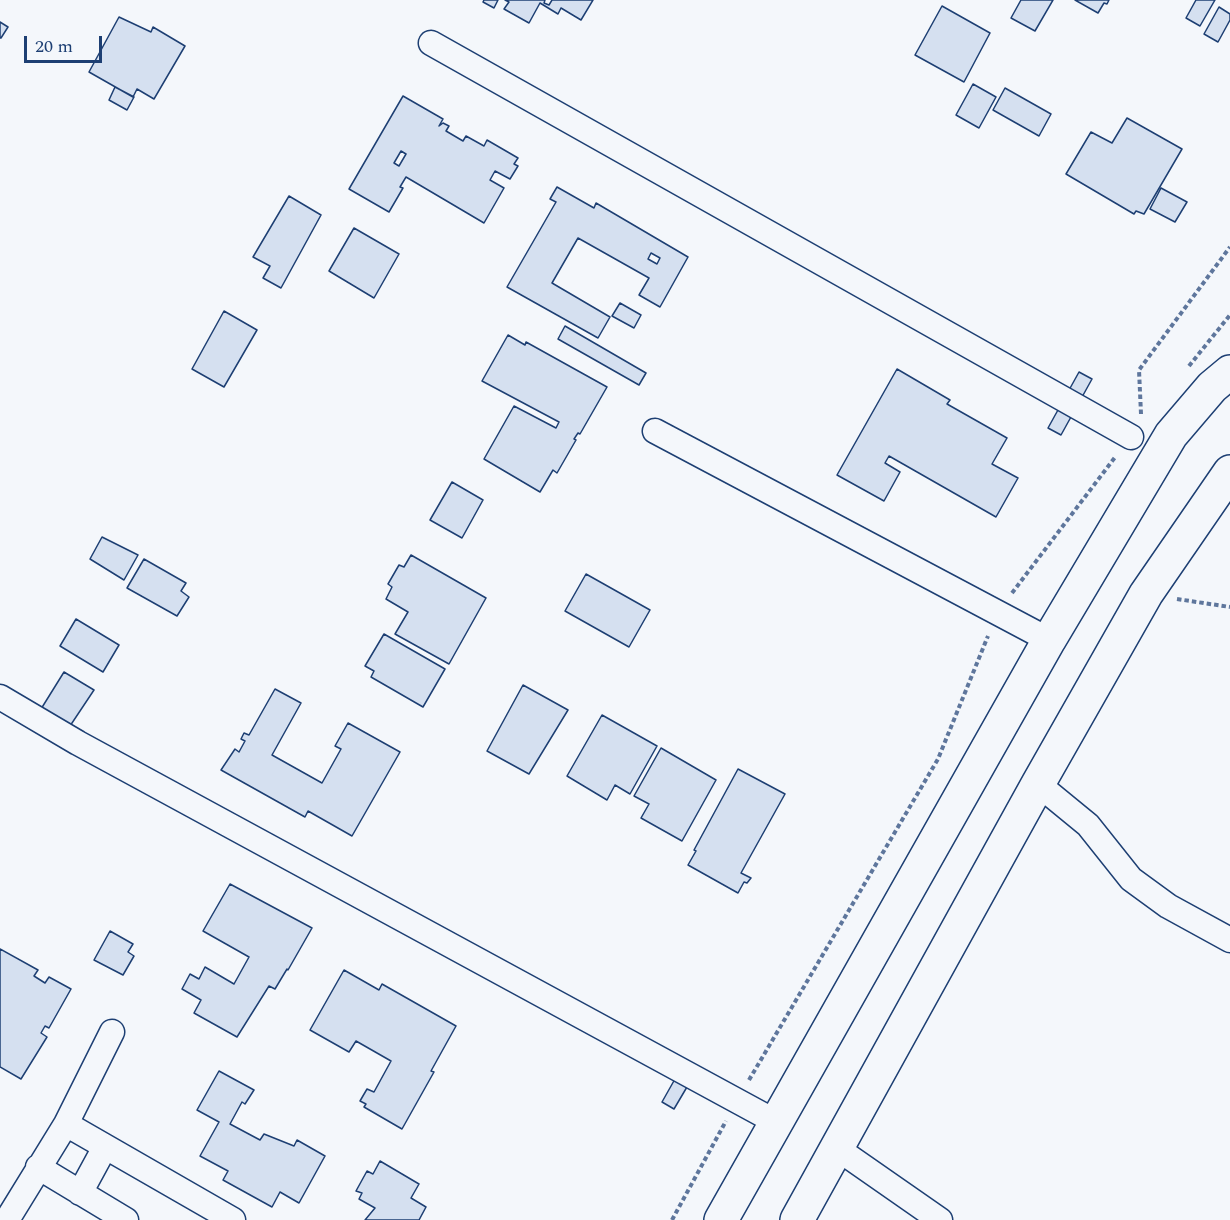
<!DOCTYPE html>
<html>
<head>
<meta charset="utf-8">
<style>
  body { margin:0 }
  #map { position:relative; width:1230px; height:1220px; overflow:hidden; background:#f4f7fb; font-family:Spectral,serif }
  canvas { display:block }
  .scale { position:absolute; left:24px; top:36px; width:78px; height:27px; box-sizing:border-box; border:3px solid #1d3f73; border-top:0; padding-left:8px; font-size:18px; line-height:21px; white-space:nowrap; color:#1d3f73; -webkit-text-stroke:4px #f4f7fb; paint-order:stroke }
</style>
</head>
<body>
<div id="map">
<canvas width="1230" height="1220"></canvas>
<div class="scale">20 m</div>
</div>
<script>
const g = document.querySelector('canvas').getContext('2d');
g.lineJoin = 'round';
function fill(path, color) { g.fillStyle = color; g.fill(path, 'evenodd'); }
function trace(path, color, width, dash) { g.strokeStyle = color; g.lineWidth = width; g.lineCap = dash ? 'butt' : 'round'; g.setLineDash(dash || []); g.stroke(path); }
const building = new Path2D(`
  M484,0H498L494,8L483,2Z
  M505,0H545L544,3L549,5L552,0H593L581,20L561,8L558,14L540,3L529,23L504,9L509,2Z
  M1021,0H1053L1035,31L1011,18Z
  M1075,0H1109L1107,4L1104,3L1098,13Z
  M1196,0H1215L1200,26L1186,18Z
  M942,6L990,33L964,82L915,55Z
  M1219,7L1230,14V20L1218,42L1204,34Z
  M119,17L151,32L153,27L185,46L154,99L137,89L133,97L89,72Z
  M0,22L8,27L1,38H0Z
  M973,84L996,97L979,128L956,115Z
  M115,87L134,97L127,110L109,100Z
  M1005,88L1051,114L1039,136L993,110Z
  M403,96L443,119L439,126L443,123L449,126L446,131L463,141L466,136L484,146L487,140L518,158L514,164L518,166L510,179L495,171L490,180L504,188L484,223L406,177L400,187L403,188L389,212L349,189ZM401,151L406,154L399,166L394,163Z
  M1127,118L1182,149L1144,214L1136,211L1134,214L1066,174L1091,132L1112,143Z
  M557,187L594,208L596,203L688,257L660,307L639,295L649,278L578,238L552,283L610,317L598,338L507,287L556,202L550,199ZM651,253L660,258L657,264L648,259Z
  M1161,188L1187,202L1175,222L1150,209Z
  M289,196L321,215L281,288L263,278L270,266L253,257Z
  M354,228L399,254L374,298L329,271Z
  M620,303L641,315L634,328L612,316Z
  M224,311L257,330L224,387L192,369Z
  M565,326L646,373L639,385L558,339Z
  M508,335L525,345L526,342L607,387L580,434L578,433L574,439L576,440L557,473L553,470L540,492L484,459L514,406L556,428L559,422L482,381Z
  M897,369L950,400L947,404L1007,438L992,464L1018,478L996,517L889,456L885,463L900,472L884,501L837,475Z
  M1079,372L1092,379L1061,435L1048,428Z
  M452,482L483,500L462,538L430,520Z
  M102,537L138,555L124,580L90,559Z
  M411,555L486,598L449,664L395,634L408,612L386,599L392,587L388,584L399,565L404,567Z
  M144,559L186,583L181,591L189,597L177,616L127,588Z
  M586,574L650,610L629,647L565,611Z
  M76,619L119,645L103,672L60,646Z
  M384,634L445,669L423,707L371,677L374,671L365,666Z
  M64,672L94,690L70,726L41,709Z
  M523,685L568,710L529,774L487,751Z
  M275,689L301,703L272,755L322,783L341,749L335,746L348,723L400,752L352,836L308,811L305,817L221,770L235,749L239,752L245,741L241,739L244,733L249,735Z
  M602,715L657,746L630,794L615,785L607,800L567,776Z
  M661,748L716,780L682,841L641,818L649,804L634,796Z
  M738,769L785,794L741,873L751,878L747,883L744,882L738,893L688,865L696,851L694,850Z
  M230,884L312,928L288,970L287,969L275,989L269,986L237,1037L194,1013L201,1000L182,989L190,974L199,979L205,967L234,984L249,957L203,931Z
  M110,931L133,944L128,952L134,956L123,975L94,960Z
  M0,949L38,970L34,976L45,983L49,977L71,989L49,1028L45,1026L41,1033L47,1037L21,1079L0,1067Z
  M344,970L379,990L382,984L456,1026L431,1071L434,1072L402,1129L364,1107L366,1104L360,1101L367,1089L374,1092L391,1061L356,1041L349,1052L310,1030Z
  M684,1063L697,1070L674,1109L662,1102Z
  M219,1071L254,1090L245,1104L242,1102L230,1124L260,1140L264,1134L294,1146L297,1140L325,1156L299,1203L280,1192L272,1207L223,1180L228,1171L200,1156L219,1122L197,1110Z
  M380,1161L419,1184L411,1198L426,1207L419,1220H365L375,1208L359,1199L362,1193L356,1191L367,1171L373,1174Z`);
fill(building, '#d5e0f0');
trace(building, '#1d3f73', 1.5);
const street = new Path2D(`
  M431,43L1131,437
  M655,431L1049,640
  M0,697L78,743L776,1122
  M1038,784L1088,825L1131,879L1168,906L1230,940
  M66,1124L233,1220
  M838,1149L940,1220
  M38,1167L126,1220
  M80,1193L105,1147
  M7,1220L66,1124L112,1032`);
const secondary = new Path2D(`
  M721,1220L1049,640L1171,435L1212,387L1230,372
  M797,1220L1038,784L1146,594L1230,472`);
trace(street, '#1d3f73', 27);
trace(secondary, '#1d3f73', 36);
trace(new Path2D(`
  M1189,366L1230,315
  M1141,414L1139,370L1230,247
  M1012,593L1116,456
  M1177,599L1230,607
  M749,1080L938,759L988,636
  M672,1220L726,1121`), '#5e769c', 4, [4.5, 3]);
trace(street, '#f4f7fb', 24);
trace(secondary, '#f4f7fb', 33);
</script>
</body>
</html>
